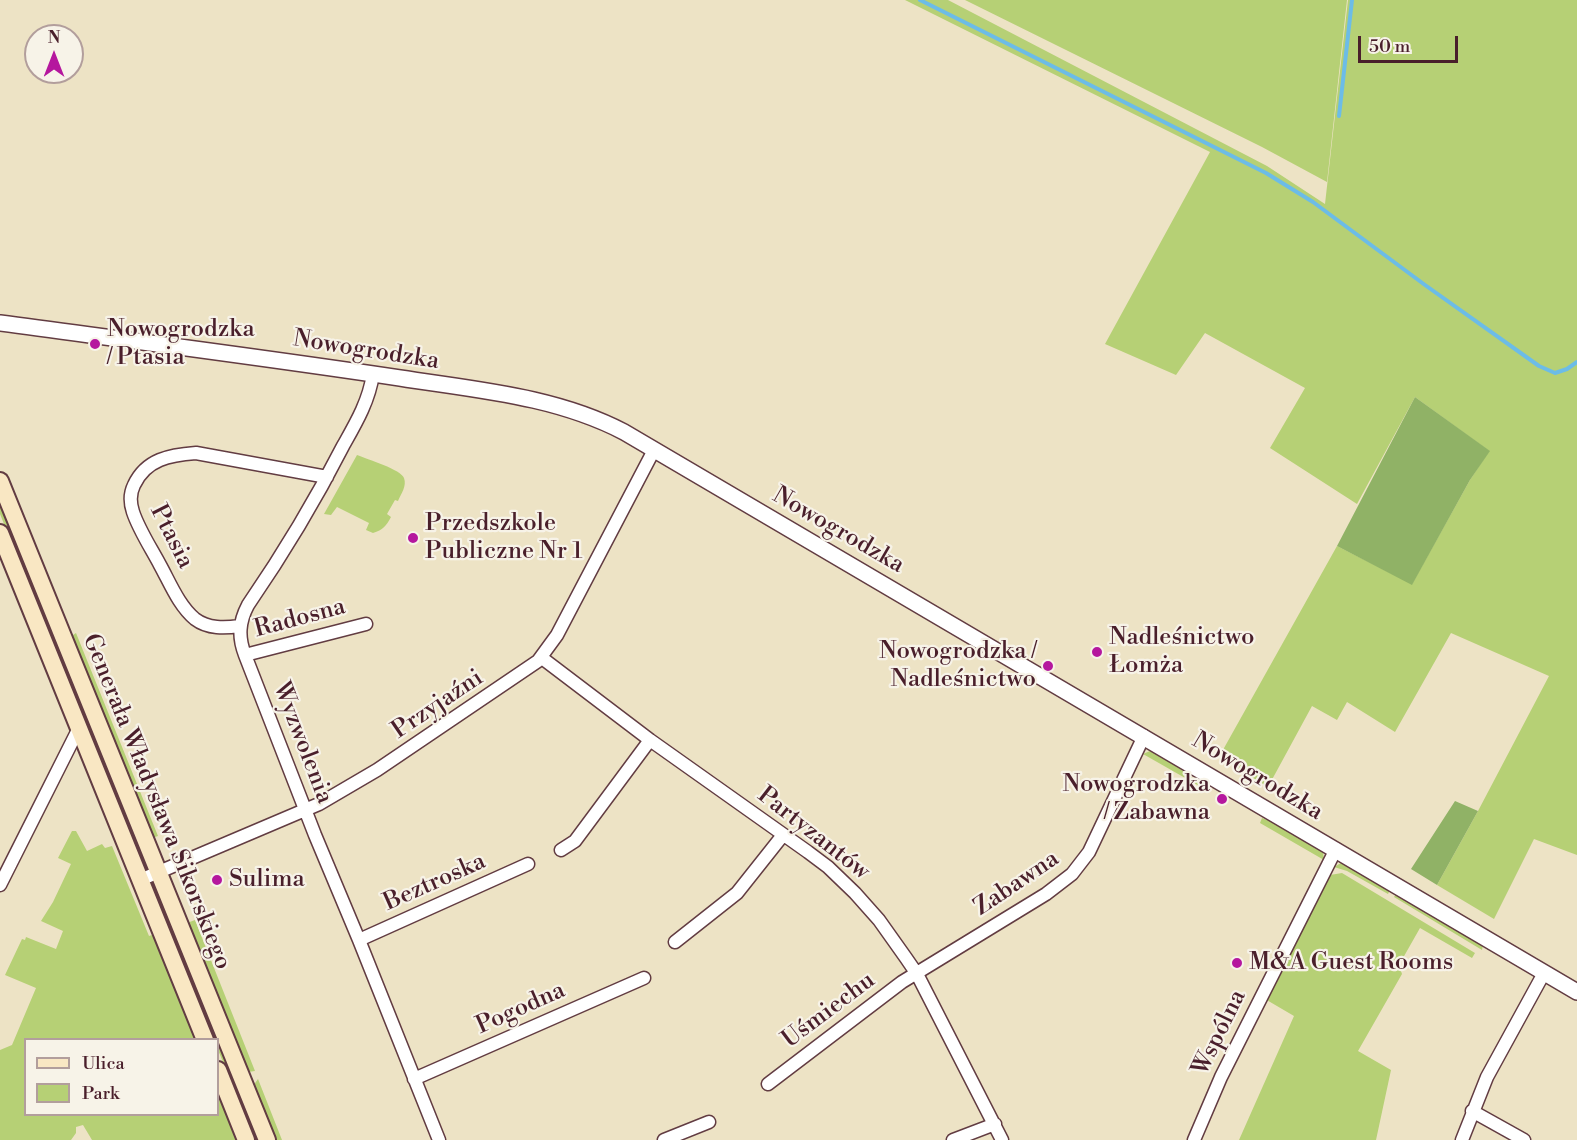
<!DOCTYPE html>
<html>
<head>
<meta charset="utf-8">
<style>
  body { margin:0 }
  #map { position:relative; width:1577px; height:1140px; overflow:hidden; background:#ede3c5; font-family:"Libre Bodoni",serif }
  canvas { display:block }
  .legend { position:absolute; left:24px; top:1038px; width:195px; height:78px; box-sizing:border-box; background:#f7f3e8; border:2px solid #b29e9c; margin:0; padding:8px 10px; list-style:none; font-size:18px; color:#4a1f2b }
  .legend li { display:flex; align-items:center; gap:12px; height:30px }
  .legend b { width:30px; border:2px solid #b29e9c }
  .north { position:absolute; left:24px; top:24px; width:60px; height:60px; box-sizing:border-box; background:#f7f3e8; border:2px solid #b29e9c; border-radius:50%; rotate:0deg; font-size:16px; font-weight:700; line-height:24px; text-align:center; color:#4a1f2b }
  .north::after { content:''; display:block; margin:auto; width:21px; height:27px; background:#b5179e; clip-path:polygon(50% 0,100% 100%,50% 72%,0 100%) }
  .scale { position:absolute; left:1358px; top:36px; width:100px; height:27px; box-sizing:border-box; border:3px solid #4a1f2b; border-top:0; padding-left:8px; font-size:18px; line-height:21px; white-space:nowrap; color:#4a1f2b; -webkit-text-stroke:4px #f7f3e8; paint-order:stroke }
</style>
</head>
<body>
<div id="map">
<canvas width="1577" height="1140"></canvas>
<ul class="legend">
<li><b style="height:8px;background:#f9e7c3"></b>Ulica</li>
<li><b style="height:16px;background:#b6d075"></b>Park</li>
</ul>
<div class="north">N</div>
<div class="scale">50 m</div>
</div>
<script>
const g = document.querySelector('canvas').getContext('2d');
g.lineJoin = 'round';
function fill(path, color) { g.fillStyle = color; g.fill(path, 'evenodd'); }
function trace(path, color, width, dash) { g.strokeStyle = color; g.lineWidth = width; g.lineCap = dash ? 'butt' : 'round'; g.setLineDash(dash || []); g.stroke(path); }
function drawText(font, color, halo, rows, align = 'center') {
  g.font = font + ' "Libre Bodoni",serif'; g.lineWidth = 4.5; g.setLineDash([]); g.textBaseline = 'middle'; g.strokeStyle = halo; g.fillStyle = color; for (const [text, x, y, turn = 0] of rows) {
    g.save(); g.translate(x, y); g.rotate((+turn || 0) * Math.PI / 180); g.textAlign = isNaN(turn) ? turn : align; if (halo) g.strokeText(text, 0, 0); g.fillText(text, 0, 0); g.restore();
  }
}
fill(new Path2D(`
  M905,0H948L1267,166L1325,204L1348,0H1577V855L1534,839L1494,919L1437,885L1478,811L1549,676L1451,633L1395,732L1347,702L1337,720L1312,706L1268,787L1219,757L1337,546L1412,584L1470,480L1489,451L1415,397L1357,504L1270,448L1305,388L1205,333L1176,375L1105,344L1210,152Z
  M965,0H1347L1327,182L1262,147Z
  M357,455C367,459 402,470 404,478C407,486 401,494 398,501L395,500L387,514L391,517C386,526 383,530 373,533L366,530L369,523L337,507L331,515L324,514Z
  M0,501L142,851L137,853L0,514Z
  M76,633L158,836L152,838L75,646L73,635Z
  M1150,751L1168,760L1202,785L1201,787L1143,754Z
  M1262,818L1275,823L1319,848L1323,852L1324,860L1260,823Z
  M72,831H76L87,851L102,844L105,848L112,846L149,936L155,934L196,1039L26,1040V1114H218V1091L238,1140H92L83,1125L76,1127V1133L71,1140H0V1050L12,1045L36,988L5,975L22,939L25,940L26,937L56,949L63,931L41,921L53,902L71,864L58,858Z
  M1341,863L1390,890L1388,894L1347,871L1334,867Z
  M1342,873L1475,953L1472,958L1420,928L1399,965L1402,974L1358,1051L1391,1070L1376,1140H1239L1294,1016L1265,999L1330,875Z
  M1396,894L1483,945L1482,950L1394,897Z
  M195,920L255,1071L248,1072L187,923Z
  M174,929L232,1072L228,1074L218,1050V1040L213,1039L164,932Z
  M258,1079L282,1140H275L253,1086Z`), '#b6d075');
fill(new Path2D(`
  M1415,397L1490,451L1470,480L1412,585L1337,546Z
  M1455,801L1478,811L1437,885L1411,869Z`), '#90b266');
trace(new Path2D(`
  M920,0L1266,173L1313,202L1425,285L1539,366L1555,373L1567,369L1577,362
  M1339,116L1352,0`), '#6cbce7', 4);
const minor = new Path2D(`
  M373,374C369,401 356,423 343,446C315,501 283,554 248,605C239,622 238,637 245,655L315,835L359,940L439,1140
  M240,626C225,628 208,629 195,619C179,606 170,583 160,565C151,548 139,530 133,512C130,503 130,493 134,485C146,459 170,455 196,453L327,477
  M245,655L366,624
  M542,658L650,740L808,852L828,867L855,893L879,920L906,958L917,974L1002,1140
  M561,850L575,841L650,740
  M140,880L319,804L377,770L538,661L557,635L654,450
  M0,885L79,728
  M359,940L528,864
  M675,942L737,893L783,835
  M414,1079L644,978
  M768,1084L902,982L1046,894L1072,874L1089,852L1144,736
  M1472,1111L1524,1140
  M664,1140L709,1122
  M953,1140L995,1124
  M1194,1140L1221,1077L1336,849
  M1462,1140L1487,1077L1544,973`);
const tertiary = new Path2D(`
  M0,323C134,341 267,358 400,378C476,390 555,396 624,432L1577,992`);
const secondary = new Path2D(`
  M0,481L267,1140
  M0,533L205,1040
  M218,1070L246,1140`);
trace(minor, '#623c42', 15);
trace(tertiary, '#623c42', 18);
trace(secondary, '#623c42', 20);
trace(minor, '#fff', 12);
trace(tertiary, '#fff', 15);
trace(secondary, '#f9e7c3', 16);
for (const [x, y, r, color] of [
  [95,344,6,"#b5179e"],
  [413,538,6,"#b5179e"],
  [1097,652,6,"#b5179e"],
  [1048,666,6,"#b5179e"],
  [1222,799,6,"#b5179e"],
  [217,880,6,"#b5179e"],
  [1237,963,6,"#b5179e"]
]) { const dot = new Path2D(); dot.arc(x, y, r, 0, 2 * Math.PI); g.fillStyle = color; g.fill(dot); trace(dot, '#f7f3e8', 2); }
drawText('24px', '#4a1f2b', '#f7f3e8', [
  ["Nowogrodzka",107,330],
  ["/ Ptasia",107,358],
  ["Przedszkole",425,524],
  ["Publiczne Nr 1",425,552],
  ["Nadleśnictwo",1109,638],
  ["Łomża",1109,666],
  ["Nowogrodzka /",1036,652,"right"],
  ["Nadleśnictwo",1036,680,"right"],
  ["Nowogrodzka",1210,785,"right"],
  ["/ Zabawna",1210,813,"right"],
  ["Sulima",229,880],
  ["M&A Guest Rooms",1249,963]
], 'left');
drawText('24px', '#4a1f2b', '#f7f3e8', [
  ["Nowogrodzka",366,351,9],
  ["Nowogrodzka",838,531,30],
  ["Ptasia",171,537,63],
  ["Radosna",300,619,-15],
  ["Przyjaźni",438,705,-34],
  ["Wyzwolenia",302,743,69],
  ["Nowogrodzka",1257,777,31],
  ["Generała Władysława Sikorskiego",156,802,68],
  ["Partyzantów",813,834,38],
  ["Beztroska",435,883,-24],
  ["Zabawna",1017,884,-34],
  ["Pogodna",521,1009,-24],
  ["Uśmiechu",829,1011,-37],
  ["Wspólna",1220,1033,-64]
]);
</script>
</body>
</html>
